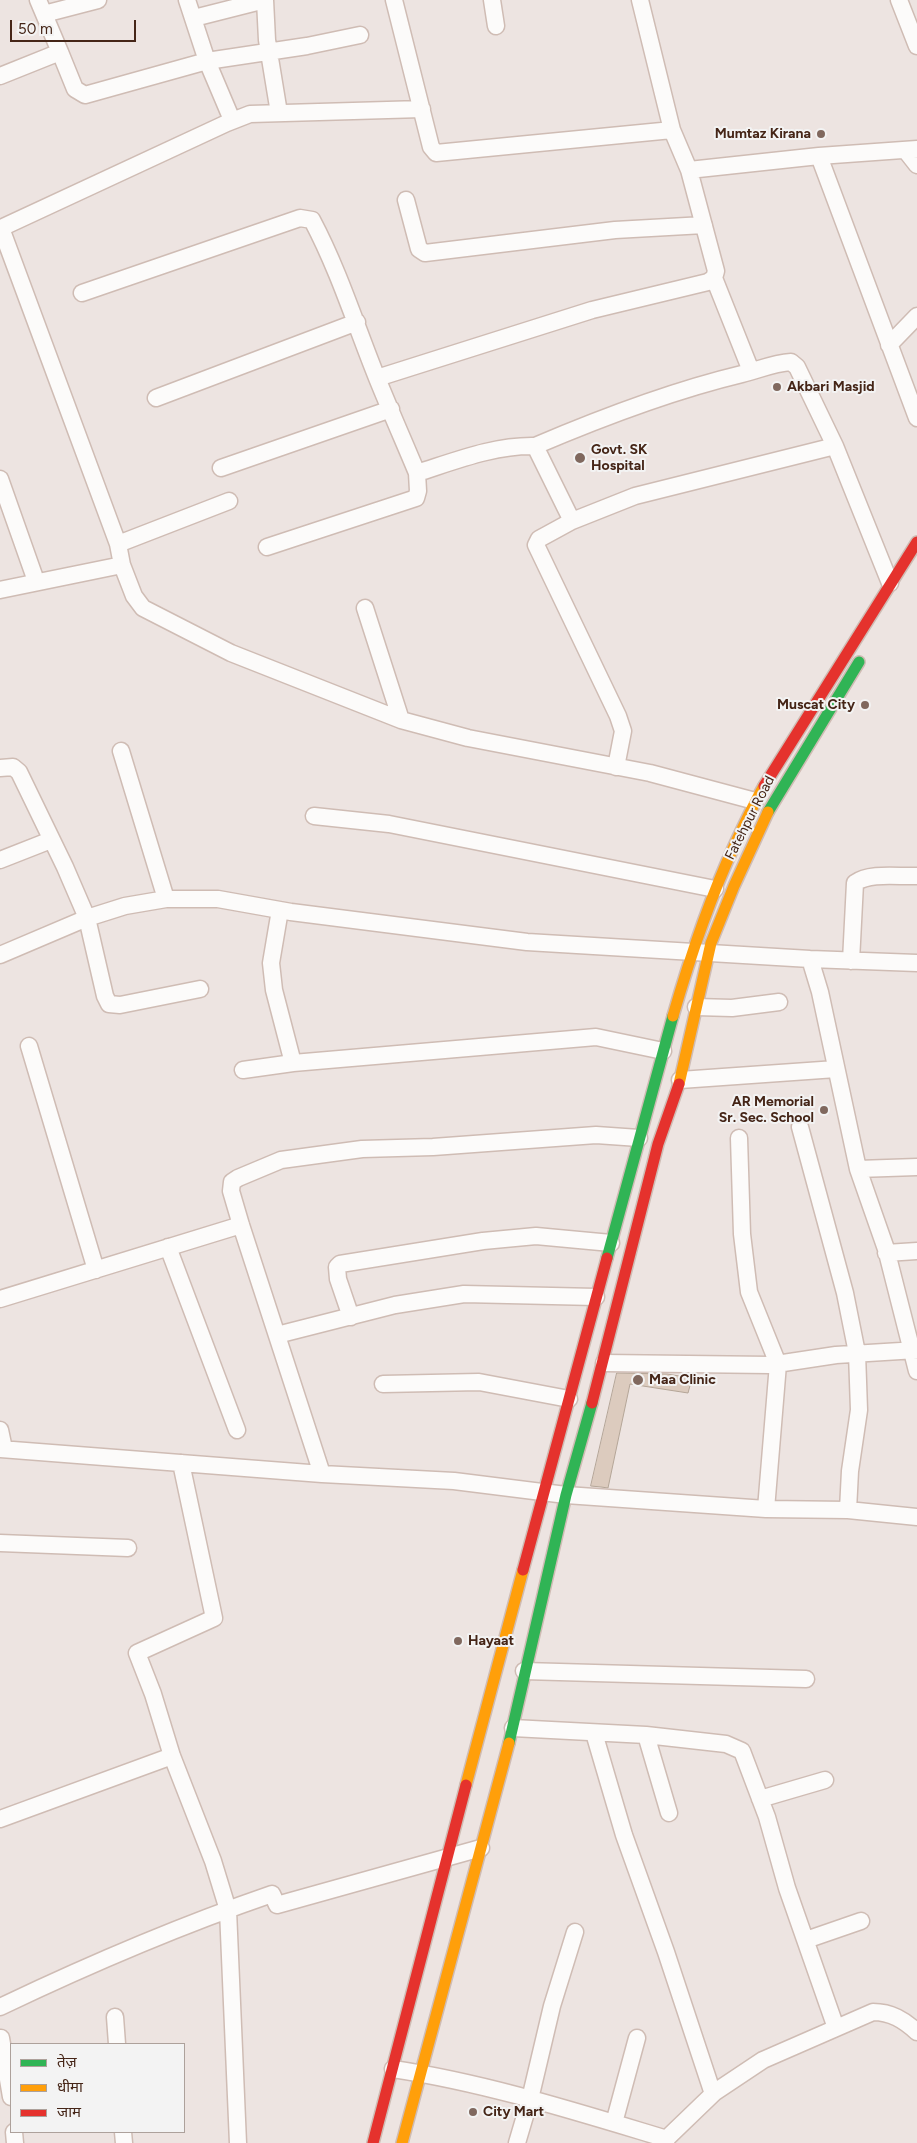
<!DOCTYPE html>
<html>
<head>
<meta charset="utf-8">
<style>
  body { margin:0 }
  #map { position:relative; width:917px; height:2143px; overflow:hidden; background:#ede4e1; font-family:Figtree,"Noto Sans Devanagari",sans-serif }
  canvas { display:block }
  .legend { position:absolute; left:10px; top:2043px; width:175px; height:90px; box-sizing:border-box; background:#f3f3f3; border:1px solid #ada19b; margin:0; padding:6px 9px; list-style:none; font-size:15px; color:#452517 }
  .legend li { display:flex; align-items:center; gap:10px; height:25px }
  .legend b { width:25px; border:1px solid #ada19b }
  .scale { position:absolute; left:10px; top:20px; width:126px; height:22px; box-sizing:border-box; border:2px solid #452517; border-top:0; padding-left:6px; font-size:15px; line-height:18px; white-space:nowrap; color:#452517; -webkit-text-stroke:4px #f3f3f3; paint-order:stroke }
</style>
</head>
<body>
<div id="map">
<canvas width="917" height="2143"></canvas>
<ul class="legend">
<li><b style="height:6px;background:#30b455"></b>तेज़</li>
<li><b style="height:6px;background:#ff9f0a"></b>धीमा</li>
<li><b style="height:6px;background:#e5322d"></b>जाम</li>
</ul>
<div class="scale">50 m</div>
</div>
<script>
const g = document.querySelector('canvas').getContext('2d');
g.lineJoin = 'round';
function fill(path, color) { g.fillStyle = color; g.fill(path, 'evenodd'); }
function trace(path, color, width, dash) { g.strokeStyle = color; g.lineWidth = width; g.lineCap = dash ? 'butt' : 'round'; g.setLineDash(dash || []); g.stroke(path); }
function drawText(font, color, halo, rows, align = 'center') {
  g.font = font + ' Figtree,sans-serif'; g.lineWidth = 4; g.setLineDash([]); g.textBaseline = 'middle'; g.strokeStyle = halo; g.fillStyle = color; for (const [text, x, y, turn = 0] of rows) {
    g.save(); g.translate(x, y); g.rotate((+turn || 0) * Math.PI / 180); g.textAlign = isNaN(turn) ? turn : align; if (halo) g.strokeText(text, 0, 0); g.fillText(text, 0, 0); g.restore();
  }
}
const building = new Path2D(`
  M617,1373L667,1374L692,1378L688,1393L630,1384L608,1488L601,1487L591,1486Z`);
fill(building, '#dccbbe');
trace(building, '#b4a597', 1);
const street = new Path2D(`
  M187,0L207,61L232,120
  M265,0L267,40L279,113
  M394,0L431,147L436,153L672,130L689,170L819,156L917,149
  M492,0L496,26
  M640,0L672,130
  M899,0L917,46
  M44,14L98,0
  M194,18L265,0
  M60,52L75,89L85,95L207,61L307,46L360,35
  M0,76L60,52L38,0
  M906,151L917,165
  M819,156L917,418
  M406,200L419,249L425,253L615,230L704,225
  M714,278L751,371
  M82,293L300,218L312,220C339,271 356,326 377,378C390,410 404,442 417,473
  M889,345L917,316
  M377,378L592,310L708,282L714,278L716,271L689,170
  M156,398L357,322
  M535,446C603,417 671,391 742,374C758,370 774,363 791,362L797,367L835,446L890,583
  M221,468L391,409
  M0,479L36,581
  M572,521L539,539L536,545L618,716L623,731L616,767
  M118,544L229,501
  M267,547L416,498L418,491L417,473C455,461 495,445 535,446L572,521L635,496L835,446
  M122,565L118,544L1,228L227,123L250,114L422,109
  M0,590L122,565L134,596L143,608L231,653L401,720L468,738L650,773L755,801
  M365,608L401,720
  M121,751L166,899
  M0,768L13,767L19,772L65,867L87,918L105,996L109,1004L120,1005L200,989
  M314,816L389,824L715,889
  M0,860L51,840
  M280,910L271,963L274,990L293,1063
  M0,955L87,918L125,906L166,899H218L291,912L527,942L810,959L917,963
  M810,959L820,992L858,1169L886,1249L917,1371
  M851,961L855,883C870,872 899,877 917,876
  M696,1007L732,1008L779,1002
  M29,1046L96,1270
  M243,1070L293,1063L596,1037L663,1051
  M680,1080L836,1069
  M800,1127L845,1293L857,1353L859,1410L850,1471L848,1510
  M739,1138L742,1234L749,1292L778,1364L766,1509
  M858,1169L917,1167
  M168,1247L237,1430
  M886,1253L917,1251
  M0,1299L241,1225
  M351,1317L338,1279L337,1267L340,1264L483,1241L536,1236L611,1243
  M277,1335L395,1305L464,1294L596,1297
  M604,1363L770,1365L836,1355L917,1350
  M383,1384L479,1382L569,1399
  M0,1430L4,1449
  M0,1449L322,1474L454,1481L566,1495L766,1509L848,1510L917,1517
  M181,1463L214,1618L137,1653L153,1694L172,1756L213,1861L228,1910L238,2143
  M322,1474L241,1225L231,1191L232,1182L238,1178L281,1160L362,1149L433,1147L596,1135L639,1138
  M0,1543L128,1548
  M524,1671L806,1679
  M513,1728L646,1735L726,1744L742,1751L767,1817L787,1888L836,2028
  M594,1733L624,1835L666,1952L713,2094
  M646,1735L669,1813
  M760,1799L825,1780
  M0,1819L172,1756
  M806,1940L861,1921
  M0,2007C88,1965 179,1926 272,1894L277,1905L481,1848
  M115,2017L117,2044
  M1,2038L11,2097
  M393,2069C486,2083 577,2112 667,2139
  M614,2123L637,2038
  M14,2132L15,2143
  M123,2132L124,2143
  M517,2143L530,2099L552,2006L575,1932
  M662,2143L715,2092L763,2060L873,2012C891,2012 904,2020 917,2032`);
const fast = new Path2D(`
  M768,812L859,662
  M607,1258L673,1016
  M509,1743L566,1495L592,1403`);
const slow = new Path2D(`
  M673,1016C690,957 709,900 735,844C744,825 753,805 764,786
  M679,1084L711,943L734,886L768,812
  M466,1785L523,1570
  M402,2143L509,1743`);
const jam = new Path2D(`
  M764,786L917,542
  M592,1403L658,1144L679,1084
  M523,1570L607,1258
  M373,2143L466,1785`);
trace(street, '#cfbcb4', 19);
trace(fast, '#cfbcb4', 14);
trace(slow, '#cfbcb4', 14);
trace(jam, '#cfbcb4', 14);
trace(street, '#fcfbfa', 16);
trace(fast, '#30b455', 11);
trace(slow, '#ff9f0a', 11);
trace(jam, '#e5322d', 11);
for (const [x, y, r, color] of [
  [821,134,5,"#80685e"],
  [777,387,5,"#80685e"],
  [580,458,6,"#80685e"],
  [865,705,5,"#80685e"],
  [824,1110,5,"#80685e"],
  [638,1380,6,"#80685e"],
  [458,1641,5,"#80685e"],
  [473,2112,5,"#80685e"]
]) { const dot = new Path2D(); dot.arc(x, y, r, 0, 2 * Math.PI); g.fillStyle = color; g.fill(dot); trace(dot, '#f3f3f3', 2); }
drawText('bold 14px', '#452517', '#f3f3f3', [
  ["Mumtaz Kirana",811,134,"right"],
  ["Akbari Masjid",787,387],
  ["Govt. SK",591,450],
  ["Hospital",591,466],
  ["Muscat City",855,705,"right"],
  ["AR Memorial",814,1102,"right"],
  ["Sr. Sec. School",814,1118,"right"],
  ["Maa Clinic",649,1380],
  ["Hayaat",468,1641],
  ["City Mart",483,2112]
], 'left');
drawText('14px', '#452517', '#f3f3f3', [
  ["Fatehpur Road",750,818,-63]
]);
</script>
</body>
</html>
